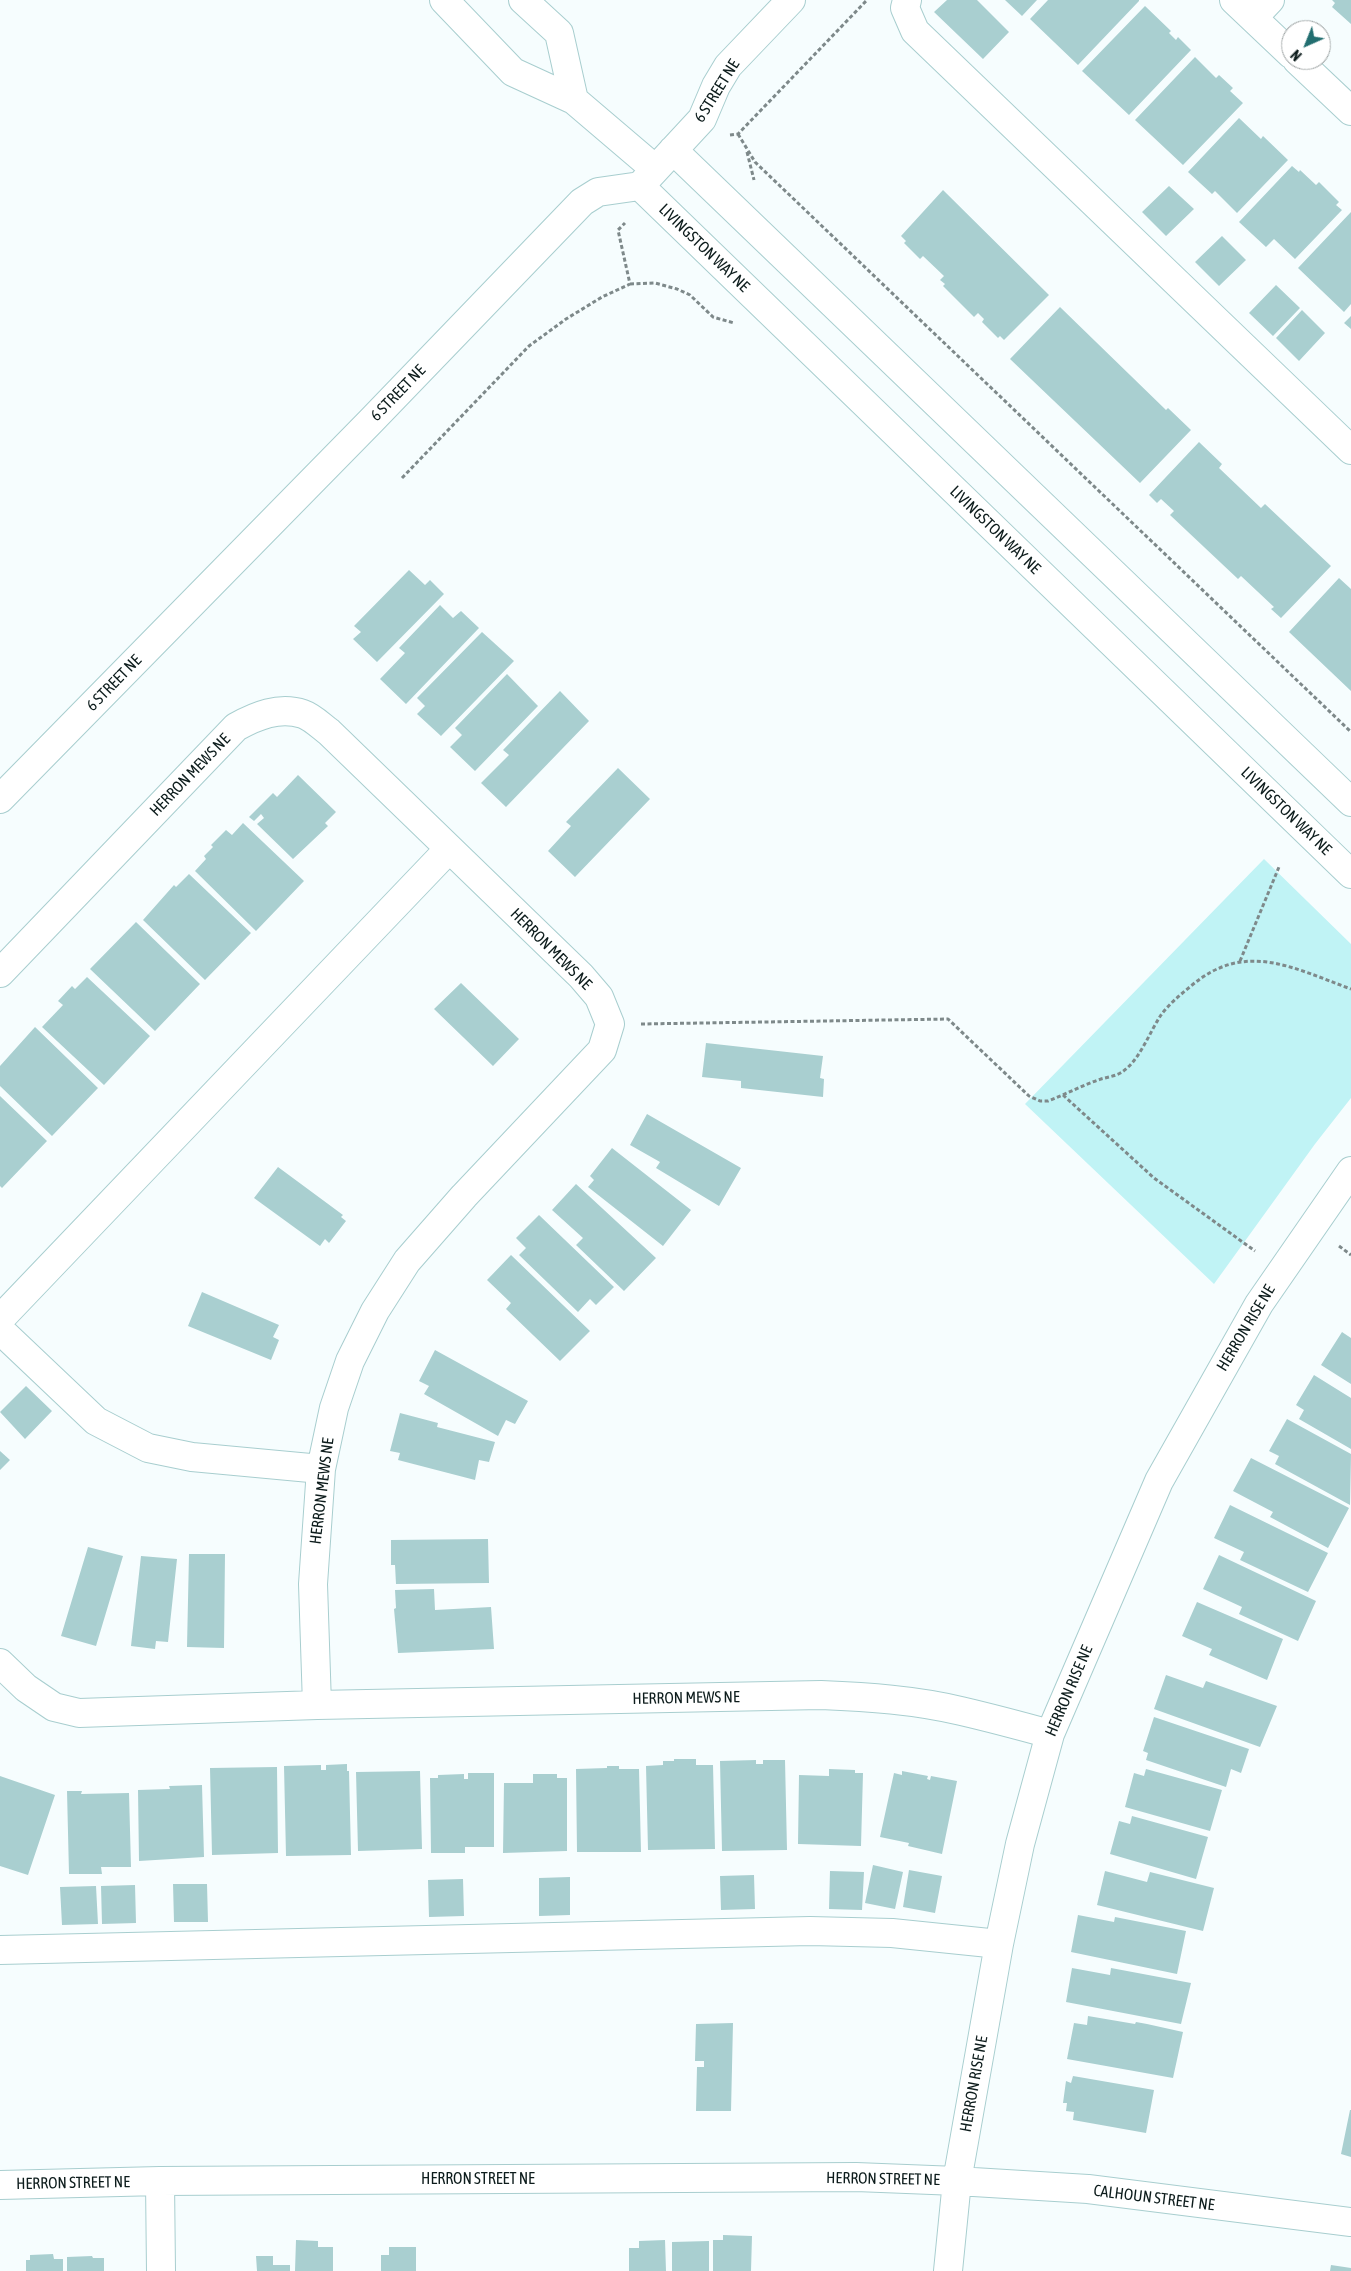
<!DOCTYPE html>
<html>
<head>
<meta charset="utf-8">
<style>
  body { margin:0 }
  #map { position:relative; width:1351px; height:2271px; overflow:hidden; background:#f6fdfe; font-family:"Asap Condensed",sans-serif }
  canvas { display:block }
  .north { position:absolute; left:1281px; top:20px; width:50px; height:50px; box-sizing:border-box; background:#fff; border:1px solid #9ea4a4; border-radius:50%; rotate:224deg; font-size:14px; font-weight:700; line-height:20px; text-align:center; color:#0d1c1c }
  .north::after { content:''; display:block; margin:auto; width:18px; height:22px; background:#226e70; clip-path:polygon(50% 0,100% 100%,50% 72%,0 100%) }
</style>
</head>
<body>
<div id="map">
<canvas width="1351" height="2271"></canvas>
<div class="north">N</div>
</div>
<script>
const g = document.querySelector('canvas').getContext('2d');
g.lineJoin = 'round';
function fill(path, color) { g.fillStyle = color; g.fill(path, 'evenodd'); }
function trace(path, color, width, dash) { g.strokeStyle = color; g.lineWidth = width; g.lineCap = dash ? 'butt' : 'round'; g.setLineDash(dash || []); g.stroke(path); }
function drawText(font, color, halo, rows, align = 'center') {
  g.font = font + ' "Asap Condensed",sans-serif'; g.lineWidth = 4; g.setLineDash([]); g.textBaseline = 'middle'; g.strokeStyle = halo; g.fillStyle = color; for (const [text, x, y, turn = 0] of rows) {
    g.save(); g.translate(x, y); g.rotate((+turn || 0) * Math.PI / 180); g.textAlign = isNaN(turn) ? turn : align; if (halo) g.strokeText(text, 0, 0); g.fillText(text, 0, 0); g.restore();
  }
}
fill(new Path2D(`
  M1264,859L1351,944V1098L1315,1144L1214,1284L1025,1104Z`), '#c0f3f5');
fill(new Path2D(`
  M947,0H977L1009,32L983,59L934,12Z
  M1005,0H1037L1022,16Z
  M1048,0H1139V1L1078,65L1030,19Z
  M1332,0H1351V24L1332,7L1335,3Z
  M1145,6L1171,31L1169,33L1176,40L1178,37L1191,50L1129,115L1082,71Z
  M1195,57L1216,78L1219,75L1233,88L1230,91L1243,103L1183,165L1135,120Z
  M1239,118L1261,139L1263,136L1288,160L1237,213L1215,191L1212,194L1188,172Z
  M1292,166L1299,172L1300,170L1316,185L1319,182L1339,202L1336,205L1342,210L1295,259L1274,239L1266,247L1239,222Z
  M1169,186L1194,209L1166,236L1142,212Z
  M943,190L1049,295L1004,340L1000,336L998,338L982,322L984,319L978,313L974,317L943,286L945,284L940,280L944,276L923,256L920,259L904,243L906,241L901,236Z
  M1351,212V304L1344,312L1298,268Z
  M1222,236L1246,260L1219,286L1195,262Z
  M1276,285L1300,308L1273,336L1249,313Z
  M1060,307L1166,410L1168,408L1191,430L1140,483L1010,359Z
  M1302,310L1325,333L1299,361L1276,338Z
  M1351,316V329L1344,323Z
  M1199,442L1222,464L1219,468L1261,508L1265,504L1331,566L1281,618L1271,609L1274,607L1241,576L1238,579L1170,515L1174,511L1161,499L1157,503L1149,495Z
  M409,570L425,585L430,580L444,594L377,662L353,639L361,632L354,626Z
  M1339,578L1351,589V691L1289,632Z
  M440,605L453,618L461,611L479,628L406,704L380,679L405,653L399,648Z
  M482,632L514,661L441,736L417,714L425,706L417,698Z
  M507,674L538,706L475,771L450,747L462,735L455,728Z
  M560,691L589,721L506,807L481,783L509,755L503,750Z
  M618,768L650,799L575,877L548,851L571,826L566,822Z
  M298,775L336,812L325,823L328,826L293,859L257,824L264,818L261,814L254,821L249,817L273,793L277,797Z
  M243,823L304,881L256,931L195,871L206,859L204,856L213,847L211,845L226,830L232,835Z
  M189,874L251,933L205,980L143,920L174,885L176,887Z
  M136,922L200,984L155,1031L90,969Z
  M87,977L150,1036L104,1085L42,1027L63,1005L58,1001L72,986L75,989Z
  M461,983L519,1039L493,1066L434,1009Z
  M35,1027L98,1088L52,1136L0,1086V1066Z
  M706,1043L823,1056L820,1078L824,1079L823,1097L741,1088V1081L702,1077Z
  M0,1096L47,1141L2,1188L0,1186Z
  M647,1114L741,1168L719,1206L656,1168L660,1162L630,1145Z
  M612,1148L691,1210L663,1246L588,1187L594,1180L590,1176Z
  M278,1167L343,1215L341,1217L346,1221L329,1243L325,1239L320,1246L254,1198Z
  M576,1184L656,1258L624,1291L576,1245L583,1238L552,1210Z
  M539,1215L614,1287L596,1305L590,1299L578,1312L519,1255L526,1248L516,1238Z
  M511,1255L590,1331L560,1361L506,1309L511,1303L487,1280Z
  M202,1292L279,1325L273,1337L279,1340L271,1360L188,1326Z
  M1342,1332L1351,1338V1384L1321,1365Z
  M435,1350L528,1401L515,1424L506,1420L498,1436L424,1394L429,1386L419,1381Z
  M1314,1375L1351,1398V1449L1299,1419L1304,1410L1296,1405Z
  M26,1386L52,1411L25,1439L0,1412Z
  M400,1413L438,1423L437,1427L495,1442L489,1462L479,1460L475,1480L398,1460L400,1453L390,1451Z
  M1287,1419L1351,1454L1350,1505L1275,1464L1279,1456L1269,1451Z
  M0,1451L10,1460L0,1470Z
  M1251,1458L1349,1508L1328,1548L1270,1517L1273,1512L1233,1491Z
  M1230,1505L1328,1553L1308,1592L1240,1560L1244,1552L1214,1538Z
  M488,1539L489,1583L396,1584L395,1565H391V1540Z
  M88,1547L123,1556L96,1646L61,1636Z
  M189,1554H225L224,1648L187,1647Z
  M1219,1555L1316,1601L1298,1641L1239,1614L1242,1607L1203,1589Z
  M141,1556L177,1559L168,1642L156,1641L155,1649L131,1646Z
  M434,1589L435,1610L491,1607L494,1649L398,1653L394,1609L396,1608L395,1590Z
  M1197,1602L1283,1639L1267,1680L1209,1655L1212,1649L1182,1636Z
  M1166,1675L1203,1688L1206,1681L1277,1706L1260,1747L1154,1709Z
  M1154,1717L1249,1749L1241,1773L1231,1769L1226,1787L1146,1760L1148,1753L1143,1751Z
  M674,1759H696V1765H713L715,1849L648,1850L646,1766L663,1765V1761H674Z
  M756,1760V1764H763V1760H785L787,1850L722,1851L720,1761Z
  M347,1764V1771H349L351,1855L286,1856L284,1766L321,1765V1770H326V1765Z
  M607,1766H619V1769H639L641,1852H577L576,1769L607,1768Z
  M277,1767L278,1853L212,1855L210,1768Z
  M829,1769L855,1770V1773H863L861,1846L798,1844L799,1775L829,1776Z
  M1146,1769L1222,1790L1210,1831L1125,1807L1134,1773L1144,1776Z
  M420,1771L422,1849L358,1851L356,1772Z
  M902,1771L928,1776L927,1779L930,1780L931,1776L957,1781L942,1854L908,1846L909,1843L880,1837L894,1773L902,1775Z
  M468,1773H494V1847H465V1853H431L430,1778H438V1775L464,1774V1779H468Z
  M533,1774H557V1778H567V1851L503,1853L504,1783H533Z
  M0,1776L55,1795L28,1875L0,1866Z
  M202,1785L204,1857L139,1861L138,1790L170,1789L169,1786Z
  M67,1791H82L81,1794L129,1793L131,1867H101L102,1874H69Z
  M1132,1816L1208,1837L1196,1879L1110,1854L1119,1821L1130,1824Z
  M873,1865L903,1872L895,1909L865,1903Z
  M909,1870L942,1876L935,1913L903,1907Z
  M830,1871L864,1872L862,1910L829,1909Z
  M1105,1871L1147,1882L1150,1872L1214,1888L1203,1931L1097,1905Z
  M754,1875L755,1909L721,1910L720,1876Z
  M570,1877V1915L539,1916V1878Z
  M463,1879L464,1916L429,1917L428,1880Z
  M173,1884H207L208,1922H174Z
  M135,1885L136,1923L102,1924L101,1886Z
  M96,1886L98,1924L62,1925L60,1887Z
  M1078,1915L1114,1922L1115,1917L1186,1931L1177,1974L1071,1952Z
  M1072,1968L1110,1975L1111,1968L1191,1983L1181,2024L1066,2002Z
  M1088,2016L1135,2024L1136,2022L1147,2024L1183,2032L1173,2078L1067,2059L1074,2023L1087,2025Z
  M733,2023L731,2111H696L697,2067H704V2061H695L696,2024Z
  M1073,2076L1154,2090L1146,2133L1073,2120L1074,2112L1066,2111L1067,2103H1063L1066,2081L1071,2083Z
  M1350,2110H1351V2157L1341,2154Z
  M723,2235L752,2236L751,2271H713V2240H723Z
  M296,2240L318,2241V2247H333V2271H295Z
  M665,2240L666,2271H629V2248H639V2241Z
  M709,2241V2271H672V2242Z
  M389,2247H416V2271H381V2255H389Z
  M53,2254L54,2259H63V2271H26V2260H30V2255Z
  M92,2256L93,2258H104V2271H67V2257Z
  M256,2256H273V2265H290V2271H257Z
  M1331,2265L1351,2268V2271H1330Z`), '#a9cfd0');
const minor = new Path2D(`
  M444,0L513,72L574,100L655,169
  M523,0L559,33L574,100
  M907,0L905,8L915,31L1351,450
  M1234,0L1291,54
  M1253,18L1270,0
  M1297,60L1351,111
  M673,150L1351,802
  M640,186L1351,874
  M0,799L371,421L582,202L598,192L640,186L702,119L716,86L728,66L791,0
  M0,973L236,727C256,716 279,706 303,714C312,717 321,726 329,732L581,976L599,997L610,1024L602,1050L464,1196L407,1261L375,1311L350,1361L334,1408L321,1469L313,1584L317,1705
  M0,1319L449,849
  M0,1330L96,1421L148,1448L192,1457L321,1469
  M0,1663L26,1688L54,1707L79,1713L317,1705L821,1695C868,1697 915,1700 961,1711C991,1718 1021,1726 1050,1734
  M0,1950L810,1931L892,1933L999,1944
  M160,2181L161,2271
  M0,2185L160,2181L856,2177L957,2181L1088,2189L1351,2222
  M948,2271L957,2181L999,1944L1020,1844L1050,1734L1159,1481L1259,1304L1351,1171`);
trace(minor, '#a8cecf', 30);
trace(new Path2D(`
  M738,134L755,162L1351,732
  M730,135L738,134L867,0
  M747,152L754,180
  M630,284L655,283L677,289L690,295L713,317L734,323
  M402,478L529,346L566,319L602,297L630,284L618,230L625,223
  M1240,961L1279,867
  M641,1024L948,1019L1029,1096L1040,1101H1048C1066,1094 1083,1085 1101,1079C1108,1077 1116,1076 1122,1072C1140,1060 1149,1033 1161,1015C1169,1004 1180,995 1191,986C1245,940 1293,968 1351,989
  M1063,1095L1154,1178L1255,1251
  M1339,1246L1351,1255`), '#7e898a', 3, [4, 2.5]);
trace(minor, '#fff', 28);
drawText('16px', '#0d1c1c', '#fff', [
  ["6 STREET NE",717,91,-58],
  ["LIVINGSTON WAY NE",704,248,44],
  ["6 STREET NE",398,393,-46],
  ["LIVINGSTON WAY NE",995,530,44],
  ["6 STREET NE",114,683,-46],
  ["HERRON MEWS NE",190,775,-46],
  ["LIVINGSTON WAY NE",1286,811,44],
  ["HERRON MEWS NE",551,949,45],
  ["HERRON RISE NE",1246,1328,-59],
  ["HERRON MEWS NE",322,1491,-83],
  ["HERRON RISE NE",1069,1691,-67],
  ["HERRON MEWS NE",686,1698,-1],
  ["HERRON RISE NE",974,2084,-80],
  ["HERRON STREET NE",478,2179],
  ["HERRON STREET NE",883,2179,1],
  ["HERRON STREET NE",73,2183,-1],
  ["CALHOUN STREET NE",1154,2198,7]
]);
</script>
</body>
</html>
